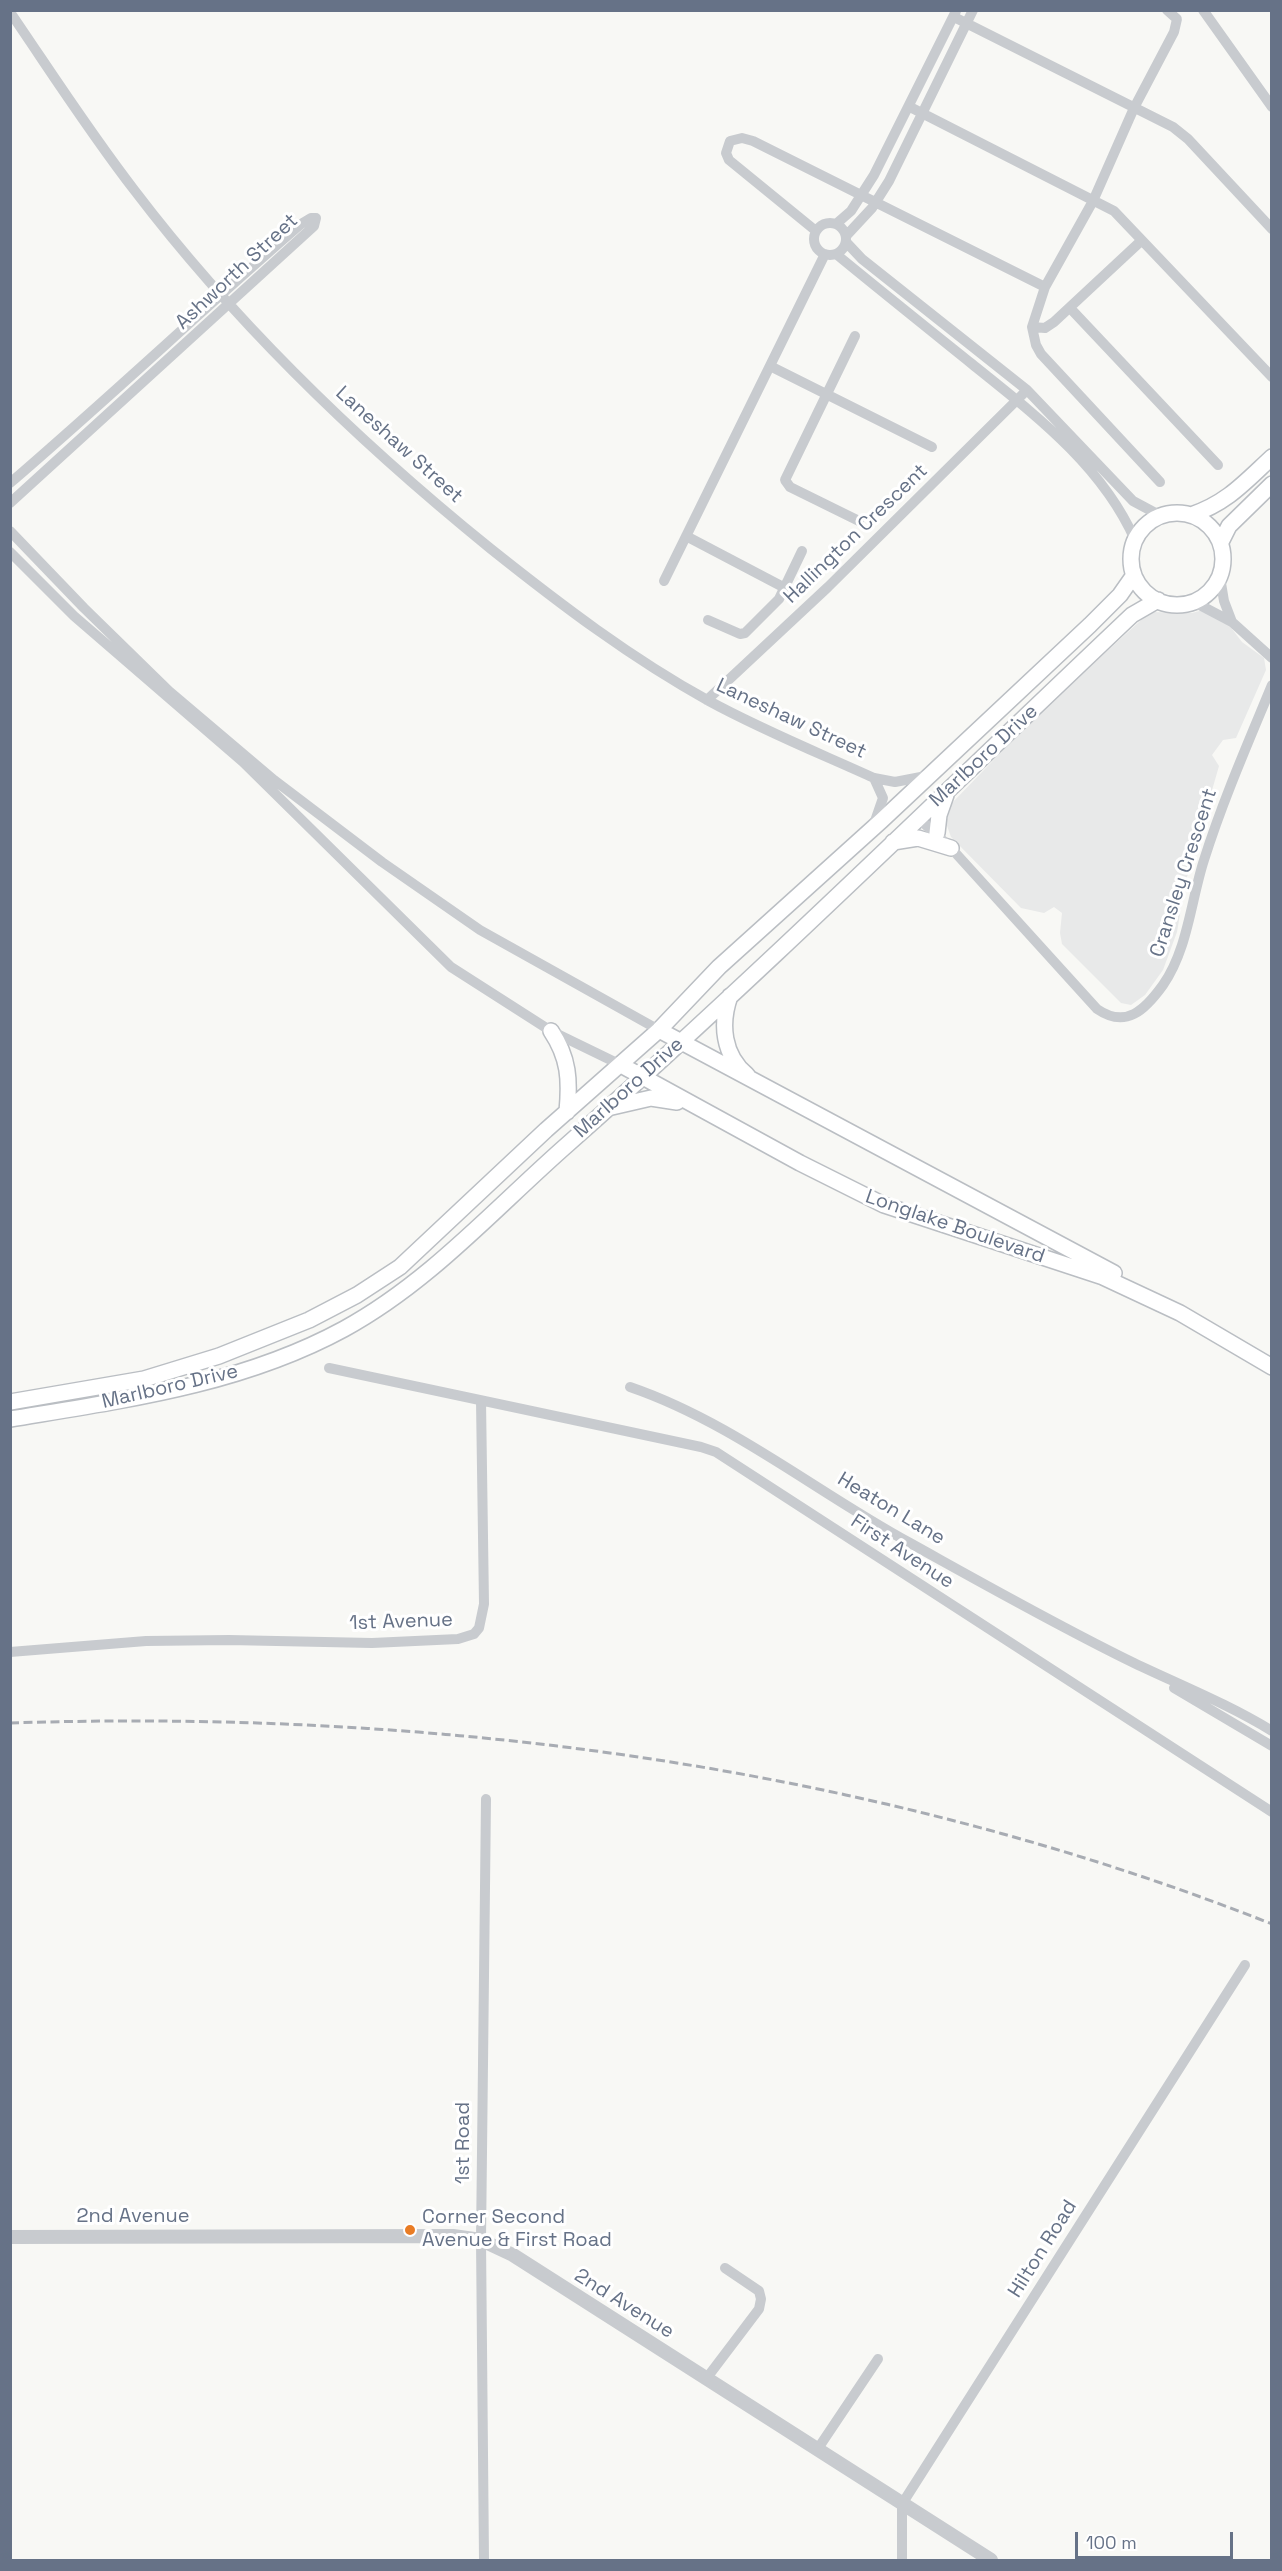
<!DOCTYPE html>
<html>
<head>
<meta charset="utf-8">
<style>
  body { margin:0 }
  #map { position:relative; width:1282px; height:2571px; overflow:hidden; background:#f8f8f5; font-family:"Space Grotesk",sans-serif }
  canvas { display:block }
  .frame { position:absolute; inset:0; border:12px solid #667287; pointer-events:none }
  .scale { position:absolute; left:1075px; top:2532px; width:158px; height:27px; box-sizing:border-box; border:3px solid #667287; border-top:0; padding-left:8px; font-size:18px; line-height:21px; white-space:nowrap; color:#667287; -webkit-text-stroke:4px #fff; paint-order:stroke }
</style>
</head>
<body>
<div id="map">
<canvas width="1282" height="2571"></canvas>
<div class="frame"></div>
<div class="scale">100 m</div>
</div>
<script>
const g = document.querySelector('canvas').getContext('2d');
g.lineJoin = 'round';
function fill(path, color) { g.fillStyle = color; g.fill(path, 'evenodd'); }
function trace(path, color, width, dash) { g.strokeStyle = color; g.lineWidth = width; g.lineCap = dash ? 'butt' : 'round'; g.setLineDash(dash || []); g.stroke(path); }
function drawText(font, color, halo, rows, align = 'center') {
  g.font = font + ' "Space Grotesk",sans-serif'; g.lineWidth = 6; g.setLineDash([]); g.textBaseline = 'middle'; g.strokeStyle = halo; g.fillStyle = color; for (const [text, x, y, turn = 0] of rows) {
    g.save(); g.translate(x, y); g.rotate((+turn || 0) * Math.PI / 180); g.textAlign = isNaN(turn) ? turn : align; if (halo) g.strokeText(text, 0, 0); g.fillText(text, 0, 0); g.restore();
  }
}
fill(new Path2D(`
  M1203,610L1222,616L1242,642L1264,658L1266,670L1236,738L1223,740L1212,755L1219,766L1185,884L1177,932L1163,970L1145,995L1131,1005L1121,1003L1062,944L1060,933L1062,913L1054,907L1044,913L1021,908L951,837L946,823L952,803L1041,711L1150,612L1192,613Z`), '#e8e9e9');
const secondary = new Path2D(`
  M1131 559a46 46 0 1 1 92 0a46 46 0 1 1-92 0Z
  M1191,515C1227,503 1245,482 1272,457
  M1221,542L1229,526L1272,484
  M937,833L939,815L946,795
  M893,842L918,838L951,848
  M730,996C720,1024 723,1055 747,1075
  M659,1030L1114,1273
  M551,1031C569,1058 570,1080 567,1112
  M621,1065L800,1163L884,1205L1103,1277L1180,1313L1272,1367
  M612,1107L651,1098L677,1102
  M10,1402L144,1379L219,1356L309,1320L357,1295L400,1267L546,1130L659,1030L719,967L881,821L1090,625L1120,595L1134,575
  M10,1419C125,1400 241,1385 344,1329C430,1282 495,1208 568,1144C761,973 945,792 1132,615L1158,600`);
trace(secondary, '#babec3', 18);
trace(new Path2D(`
  M1203,10L1272,107
  M10,12C51,72 90,133 135,191C237,325 360,443 491,549C560,604 631,658 709,701C762,730 819,753 874,778L895,782L926,776
  M954,17L1173,127L1188,139L1272,229
  M910,107L1114,211L1272,377
  M814 239a16 16 0 1 1 32 0a16 16 0 1 1-32 0Z
  M836,224L851,211L874,175L956,11
  M816,231L729,160L726,153L730,141L742,138L753,141L1045,287
  M846,236L872,208L889,181L973,10
  M846,242L862,259L1027,390L1133,501L1161,516
  M836,254C881,291 926,327 972,364C1034,414 1102,465 1135,540
  M1070,308L1218,465
  M1032,327L1045,328L1054,322L1141,241
  M855,336L785,480L790,487L859,521
  M770,366L932,447
  M1160,482L1041,354L1036,345L1032,327L1045,287L1093,201L1134,108L1174,32L1177,19L1167,10
  M10,483C109,398 203,309 301,224L311,218H316L314,226L10,503
  M10,531L84,608L169,691L274,780L382,862L480,930L659,1030
  M686,536L785,588
  M10,552L74,616L243,762L451,967L551,1031L621,1065
  M1220,577L1224,601L1232,622
  M664,581L825,254
  M1194,602L1232,622L1272,658
  M708,620L740,634L745,633L779,599L802,551
  M707,700L828,587L1027,390
  M874,778L883,798L874,824
  M918,818L951,848L1097,1009C1126,1029 1145,1010 1163,985C1188,949 1191,900 1204,860C1223,800 1248,743 1272,685
  M329,1368L701,1447L716,1452L1272,1812
  M630,1387C732,1422 816,1492 910,1543C984,1584 1058,1626 1134,1663C1180,1685 1228,1704 1272,1731
  M10,1652L146,1641L229,1640L372,1643L458,1639L474,1634L479,1628L484,1604L481,1401
  M1174,1688L1272,1746
  M706,2379L759,2309L761,2299L759,2291L725,2268
  M817,2450L878,2359
  M484,2560L481,2240L486,1799
  M902,2560V2504L1245,1965`), '#c8cbcf', 10);
trace(new Path2D(`
  M10,2237L453,2236L481,2240L513,2255L991,2560`), '#c8cbcf', 14);
trace(secondary, '#fff', 15);
trace(new Path2D(`
  M10,1723C438,1709 872,1766 1272,1924`), '#a8acb3', 3, [9, 4.5]);
for (const [x, y, r, color] of [
  [410,2230,6,"#e97c24"]
]) { const dot = new Path2D(); dot.arc(x, y, r, 0, 2 * Math.PI); g.fillStyle = color; g.fill(dot); trace(dot, '#fff', 2); }
drawText('20px', '#667287', '#fff', [
  ["Ashworth Street",237,272,-43],
  ["Laneshaw Street",399,445,42],
  ["Hallington Crescent",856,534,-44],
  ["Laneshaw Street",791,719,25],
  ["Marlboro Drive",984,756,-43],
  ["Cransley Crescent",1184,873,-72],
  ["Marlboro Drive",629,1088,-42],
  ["Longlake Boulevard",955,1227,19],
  ["Marlboro Drive",170,1387,-13],
  ["Heaton Lane",891,1509,31],
  ["First Avenue",902,1552,33],
  ["1st Avenue",401,1622,-2],
  ["1st Road",464,2143,-90],
  ["2nd Avenue",133,2217],
  ["Hilton Road",1043,2249,-58],
  ["2nd Avenue",624,2304,32]
]);
drawText('20px', '#667287', '#fff', [
  ["Corner Second",422,2218],
  ["Avenue & First Road",422,2241]
], 'left');
</script>
</body>
</html>
